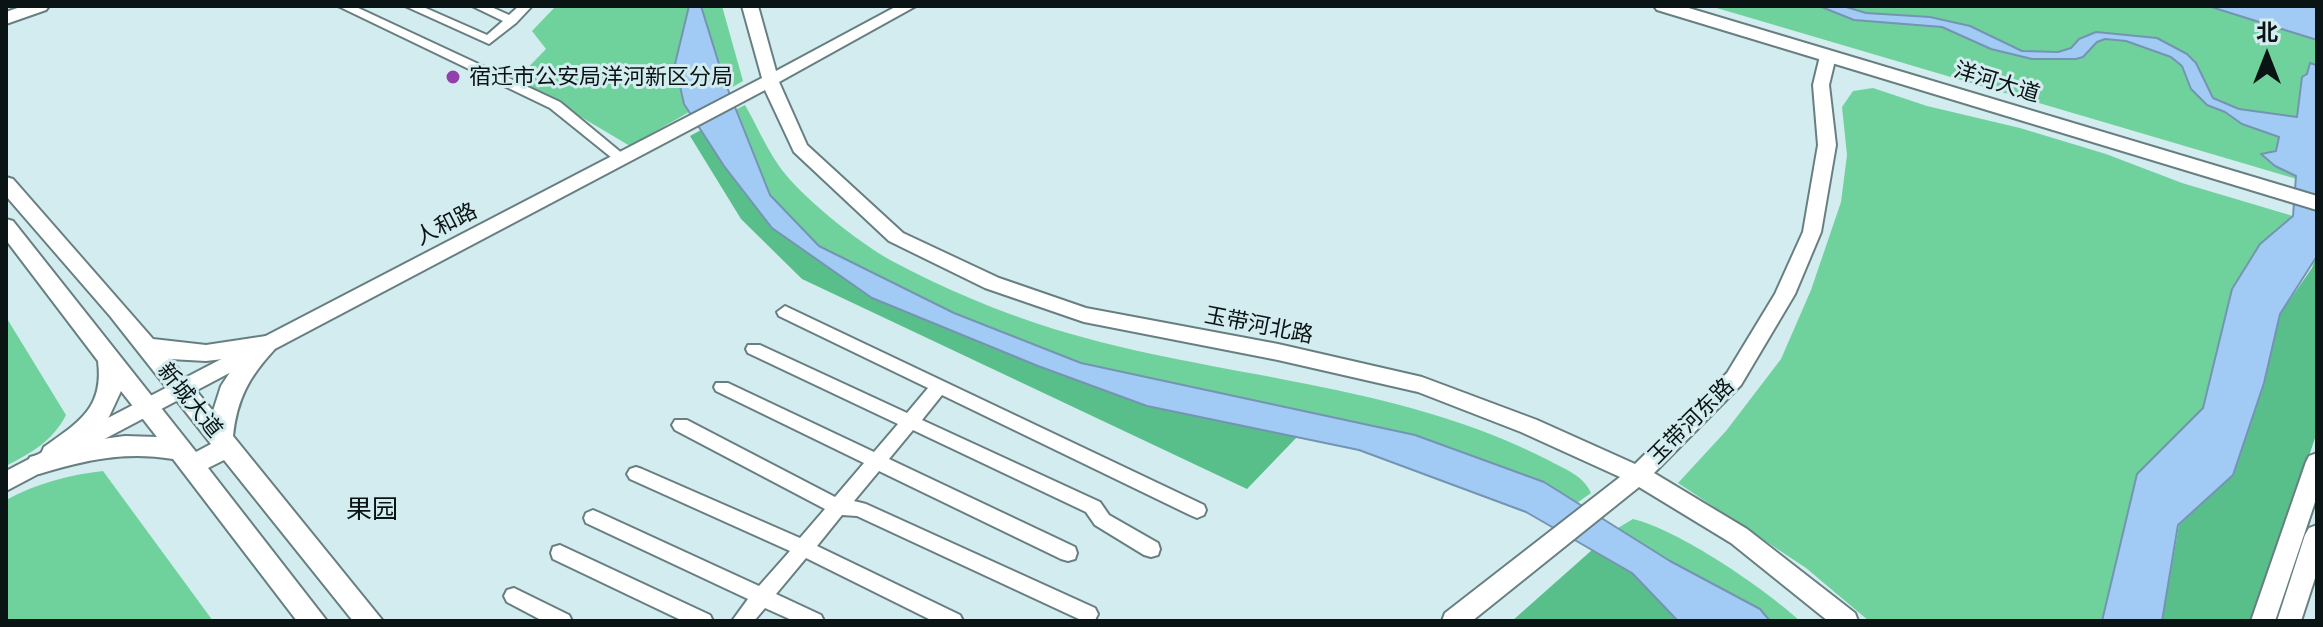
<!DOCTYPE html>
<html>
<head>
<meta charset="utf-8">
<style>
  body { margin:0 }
  #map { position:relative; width:2323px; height:627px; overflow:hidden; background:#d3ecef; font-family:Ubuntu,"Noto Sans SC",sans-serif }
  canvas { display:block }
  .frame { position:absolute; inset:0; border:8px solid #0b1415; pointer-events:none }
  .north { position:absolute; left:2227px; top:16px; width:80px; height:80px; -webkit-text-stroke:6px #d3ecef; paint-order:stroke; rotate:0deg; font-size:22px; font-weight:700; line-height:32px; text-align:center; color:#0b1415 }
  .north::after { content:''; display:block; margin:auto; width:28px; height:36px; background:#0b1415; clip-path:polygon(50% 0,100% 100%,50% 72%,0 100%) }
</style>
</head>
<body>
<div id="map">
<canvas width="2323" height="627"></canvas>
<div class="frame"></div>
<div class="north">北</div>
</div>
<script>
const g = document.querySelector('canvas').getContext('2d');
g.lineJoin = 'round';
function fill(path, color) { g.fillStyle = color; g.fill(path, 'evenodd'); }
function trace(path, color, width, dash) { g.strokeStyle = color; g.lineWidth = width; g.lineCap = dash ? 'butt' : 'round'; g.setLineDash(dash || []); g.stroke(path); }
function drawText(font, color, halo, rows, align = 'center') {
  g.font = font + ' Ubuntu,"Noto Sans SC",sans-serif'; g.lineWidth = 6; g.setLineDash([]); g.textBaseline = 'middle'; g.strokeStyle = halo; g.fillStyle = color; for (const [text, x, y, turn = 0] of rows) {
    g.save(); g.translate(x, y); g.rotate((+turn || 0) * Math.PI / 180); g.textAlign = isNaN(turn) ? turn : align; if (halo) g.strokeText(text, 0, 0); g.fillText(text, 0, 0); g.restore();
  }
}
fill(new Path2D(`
  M556,6H722L743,81L630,146L517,79L546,49L532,31Z
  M1710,6H2208L2317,40V185Z
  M1873,88L1927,106L2020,128L2106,154L2182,183L2293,216L2260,244L2232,288L2203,408L2137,474L2102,621H1869L1806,568L1678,483L1726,431L1781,359L1811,290L1841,202L1847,155L1842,107L1853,91Z
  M745,105C756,124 765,145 777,163C798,195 859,243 892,261C943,288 999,312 1054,329C1217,379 1397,381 1550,461C1566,470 1583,475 1591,493L1577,503L1544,482L1415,435L1081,363L954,313L819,246L770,195L735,110Z
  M6,317L66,415C52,442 31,453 6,466Z
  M103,471L213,621H6V500C38,483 68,475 103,471Z
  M1633,519C1679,530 1764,588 1800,621H1770L1760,609L1670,561L1618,528Z`), '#6fd29d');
fill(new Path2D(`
  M701,130L772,228L1038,366L1147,406L1297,437L1247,489L802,279L741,219L690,136Z
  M2317,254V432L2254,621H2162L2179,525L2233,475L2264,383L2280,314L2312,268Z
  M1592,550L1632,573L1678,621H1512Z`), '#58bf8a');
const water = new Path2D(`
  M689,6H701L723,77L770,195L819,246L954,313L1081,363L1415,435L1544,482L1670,561L1760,609L1770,621H1678L1632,573L1526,512L1359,450L1147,406L1038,366L872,298L772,228L724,166L684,104L675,64Z
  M1819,6H1843L1866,13L1930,17L1970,26L2022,51L2058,52L2071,48L2079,39L2096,32L2157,38L2187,54L2196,63L2213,98L2239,109L2297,117L2302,77L2307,74L2310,63L2316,65L2317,62V256L2280,314L2264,383L2233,475L2178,525L2162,621H2102L2137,474L2203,408L2232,289L2260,244L2293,216L2296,176L2275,166L2261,154L2276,151L2279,137L2242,124L2225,112L2207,105L2191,89L2182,66L2171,57L2126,41L2105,39L2097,42L2083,57L2076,59H2032L1991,49L1942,27L1854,20Z
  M2208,6H2317V40Z`);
fill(water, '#a1cbf5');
trace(water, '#7494b2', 2);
const minor = new Path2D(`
  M338,6H354L560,102L629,159L622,163L617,162L550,108Z
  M405,6H421L487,35L503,21L472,6H489L509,15L519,6H532L516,23L489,44Z
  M785,306L1204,505L1206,510L1204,515L1197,518L1190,515L942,395L922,420L1100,502L1109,515L1158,543L1160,549L1158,555L1151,557L1144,555L1095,525L1086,512L913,430L889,459L1075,547L1077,553L1075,559L1068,561L1061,559L879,471L854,501L866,504L1095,608L1098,614L1095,620H1081L857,516L842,515L817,546L960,615L963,621H933L806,558L776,594L821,615L824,621H794L765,608L754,621H732L748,599L586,523L584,518L586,513L593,510L600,513L759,586L790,551L630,479L627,474L630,469L636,467L642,469L800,538L825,509L675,430L672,425L675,420H687L835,497L864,463L716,391L714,387L716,383H728L874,452L898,424L748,353L746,349L748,345H760L907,413L928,388L779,316L777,312Z
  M560,545L710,615L713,621H683L553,559L551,553L553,547Z
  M514,588L569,615L572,621H543L507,602L504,596L507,590Z`);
const tertiary = new Path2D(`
  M742,6H758L776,71L897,6H916L779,82L807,145L903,233L999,278L1086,308L1278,344L1422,377L1537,420L1635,464L1727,373L1775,294L1803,232L1818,145L1813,85L1820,56L1822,53H1834L1836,56L1829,85L1836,145L1821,232L1795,294L1741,385L1654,473L1747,529L1855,613L1858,621H1828L1731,543L1639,487L1472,621H1442L1445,613L1620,477L1521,432L1418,392L1278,360L1084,322L985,288L889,241L794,152L765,90L6,491V471L762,78Z
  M2317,453V496L2275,621H2251L2306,462L2309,456Z
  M2317,525V572L2301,621H2277L2305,535L2309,528Z`);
const secondary = new Path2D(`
  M6,177L13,179L153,339L206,345L266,336L274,338L277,344L274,350C249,377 237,399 233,436L383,621H353L224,460L208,468L327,621H297L173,459C125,451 85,460 39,474L30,471L27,464L30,457L41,454L44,447C79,422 104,408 98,361L6,240V219L13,221L196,452L211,444L110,316L6,196ZM240,357L221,386L213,411L170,359L206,361ZM121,391L157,437L125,436L87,441L107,421Z`);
const primary = new Path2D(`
  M23,6H49L46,10L6,24V12Z
  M1654,6H1682L2317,196V210L1657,10Z`);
trace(minor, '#687f81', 4);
trace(tertiary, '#687f81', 4);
trace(secondary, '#687f81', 4);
trace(primary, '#687f81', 4);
fill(minor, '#fff');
fill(tertiary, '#fff');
fill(secondary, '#fff');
fill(primary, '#fff');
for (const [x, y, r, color] of [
  [453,77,8,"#9340af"]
]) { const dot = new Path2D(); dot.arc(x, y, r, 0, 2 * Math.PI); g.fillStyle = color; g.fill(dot); trace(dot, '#d3ecef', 3); }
drawText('22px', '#0b1415', '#d3ecef', [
  ["宿迁市公安局洋河新区分局",469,77]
], 'left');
drawText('22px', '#0b1415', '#d3ecef', [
  ["洋河大道",1997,82,17],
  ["人和路",446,224,-27],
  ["玉带河北路",1259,325,11],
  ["新城大道",190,400,51],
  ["玉带河东路",1691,421,-45]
]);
drawText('26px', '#0b1415', '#d3ecef', [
  ["果园",372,509]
]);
</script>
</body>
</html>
